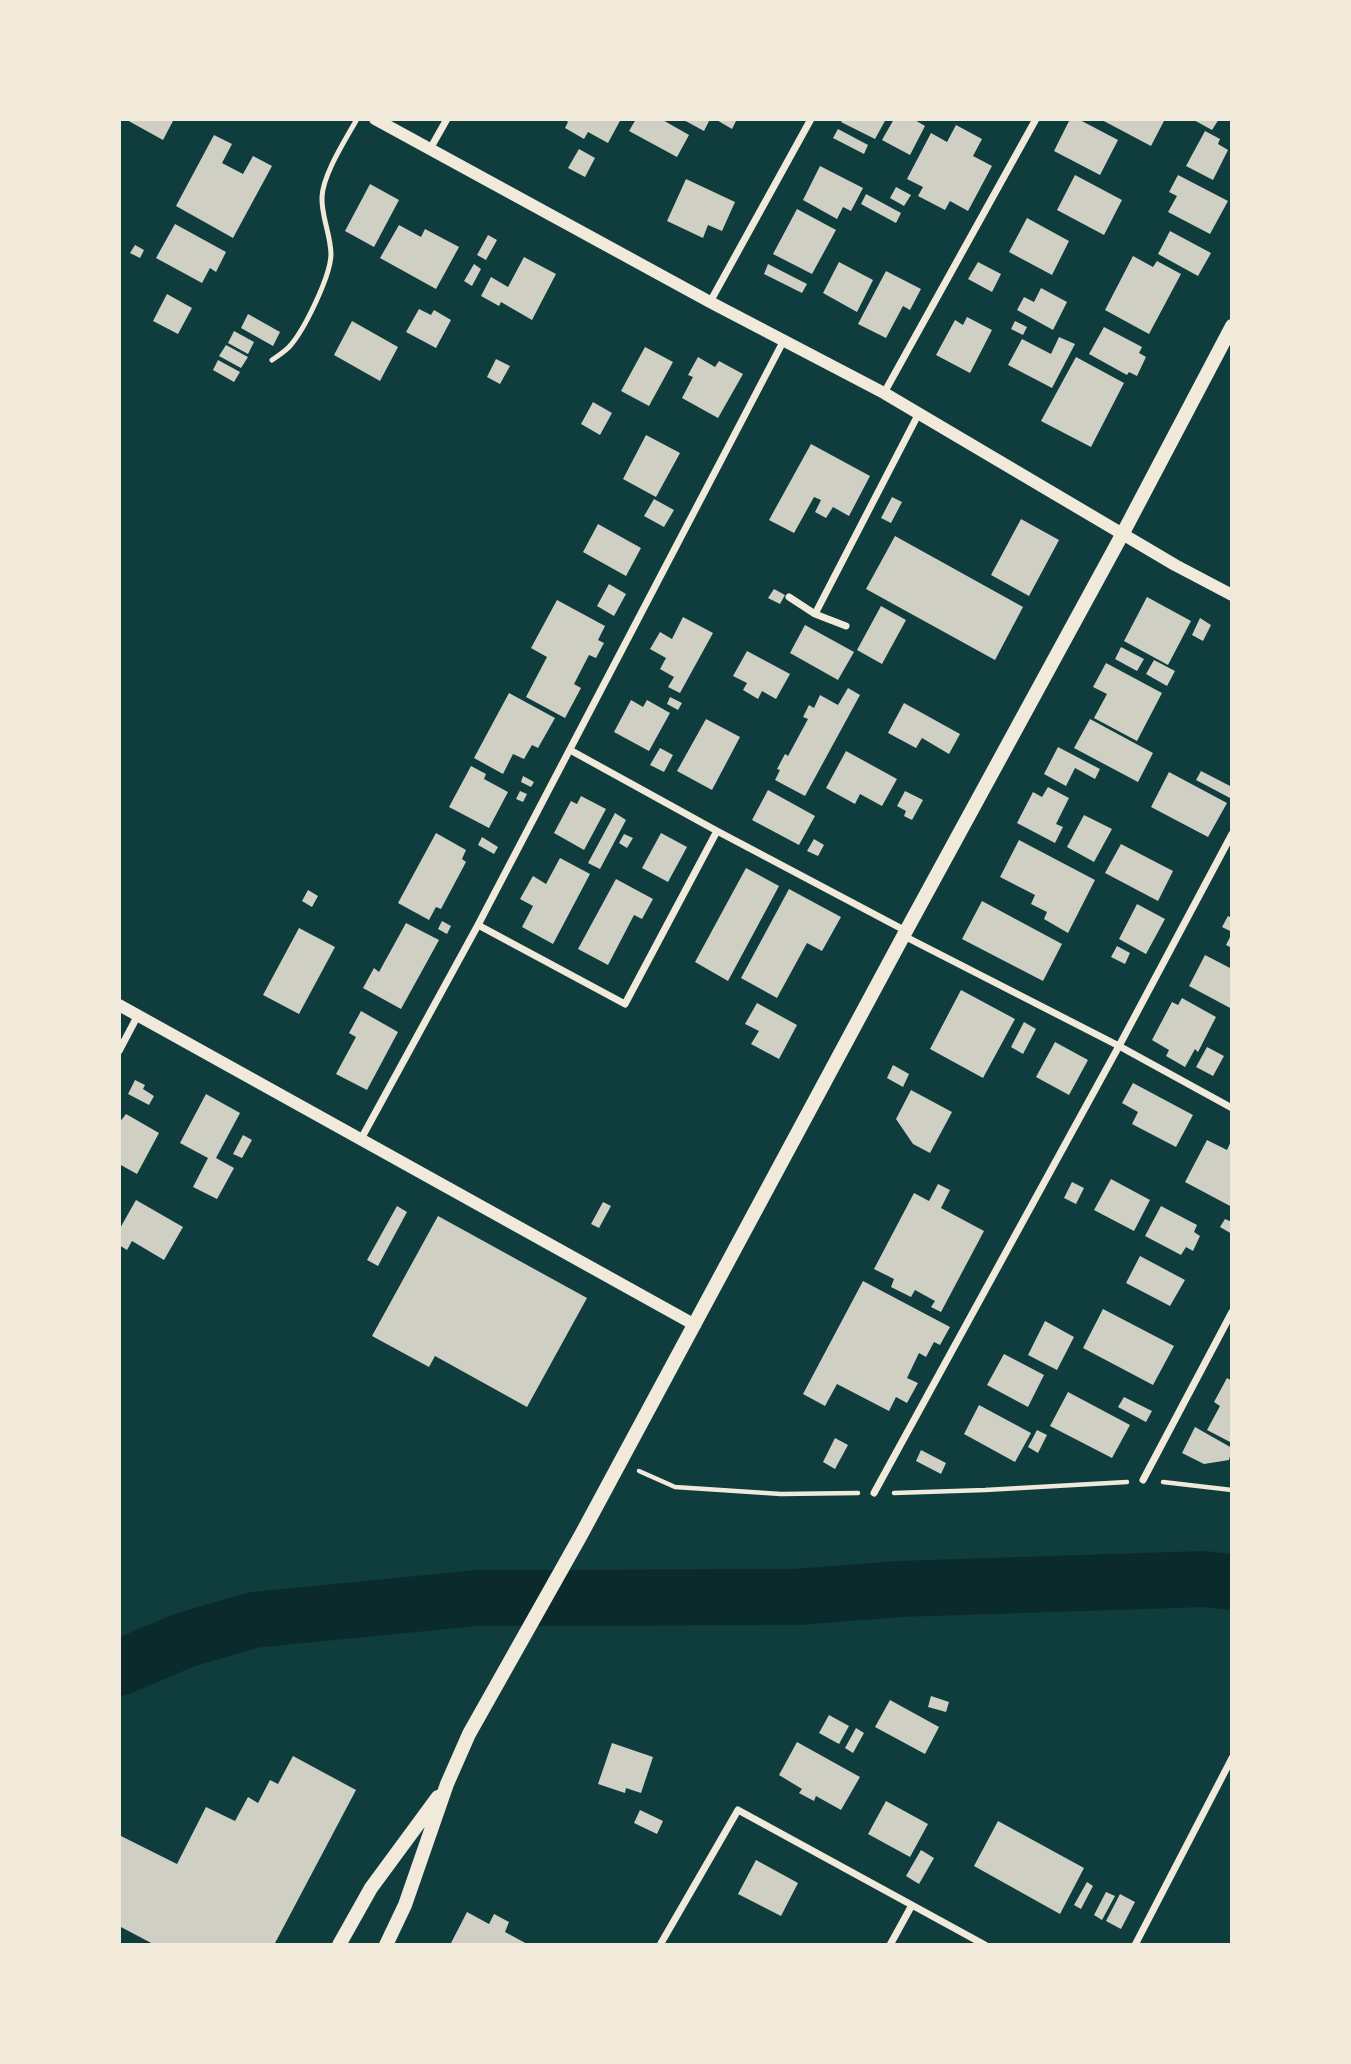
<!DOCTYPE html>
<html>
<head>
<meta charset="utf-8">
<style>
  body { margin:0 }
  #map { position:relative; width:1351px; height:2064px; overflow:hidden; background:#0f3d3e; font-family:"Fira Sans Condensed",sans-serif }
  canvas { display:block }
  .frame { position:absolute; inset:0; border:121px solid #f1e9da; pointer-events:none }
</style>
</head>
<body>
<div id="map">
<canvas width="1351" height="2064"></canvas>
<div class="frame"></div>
</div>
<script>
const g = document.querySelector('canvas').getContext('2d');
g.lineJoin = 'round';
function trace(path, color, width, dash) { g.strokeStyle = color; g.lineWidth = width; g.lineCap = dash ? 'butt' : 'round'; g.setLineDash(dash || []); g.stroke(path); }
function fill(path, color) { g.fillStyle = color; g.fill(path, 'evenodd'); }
trace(new Path2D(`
  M119,1668L182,1641L253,1620L477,1598L796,1597L900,1589L1204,1579L1232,1582`), '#0a2a2b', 56);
fill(new Path2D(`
  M125,119H174L163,140Z
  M564,119H621L608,143L588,132L584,139L565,128L568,122Z
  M636,119H661L689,135L677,157L629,131Z
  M682,119H710L704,131Z
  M715,119H737L732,129Z
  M843,119H886L875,139L841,122Z
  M894,119H913L925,126L910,155L882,140Z
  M1070,119H1078L1118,140L1100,175L1054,151Z
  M1100,119H1165L1151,146Z
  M1192,119H1219L1212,130Z
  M956,125L982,139L973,156L992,166L968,211L950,201L945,210L918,196L923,187L907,179L931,133L947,142Z
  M838,129L868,145L864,154L833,138Z
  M1205,131L1220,139L1218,144L1228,150L1213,180L1186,166Z
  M214,135L232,144L222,163L243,174L253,156L272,166L233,238L176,206Z
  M579,149L595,158L585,177L568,168Z
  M820,166L863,188L851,211L843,207L837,219L803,200Z
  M1075,175L1122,200L1104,235L1057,210Z
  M1178,175L1228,201L1210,234L1168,212L1177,196L1169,192Z
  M686,179L735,202L722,231L708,225L703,238L667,221Z
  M370,184L399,200L374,247L345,231Z
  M896,187L911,195L904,206L890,198Z
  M866,194L901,213L896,223L861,204Z
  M797,209L836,230L812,274L773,254Z
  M1027,218L1069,241L1052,275L1009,252Z
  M175,224L226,252L216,272L210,268L202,283L156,258Z
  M399,225L421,237L425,229L459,247L436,289L380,258Z
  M1170,231L1211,253L1198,276L1158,254Z
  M488,235L497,240L486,260L477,255Z
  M135,245L144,250L140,258L130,253Z
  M1133,256L1153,267L1157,261L1181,274L1149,334L1105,310Z
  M524,257L556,274L532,320L501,302L499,306L481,296L491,277L508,287Z
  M839,262L873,280L857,312L823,293Z
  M978,262L1001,274L992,292L968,279Z
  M474,264L481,269L472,286L464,281Z
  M768,264L807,284L802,293L764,274Z
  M886,271L921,289L910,310L903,306L886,338L858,324Z
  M1041,288L1067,302L1053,330L1017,310L1024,297L1034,302Z
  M167,294L192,308L178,334L153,321Z
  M419,309L431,315L434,310L451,320L436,348L406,332Z
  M248,314L280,332L273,346L241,328Z
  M967,317L992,330L970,373L936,355L955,320L963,325Z
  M352,321L398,347L380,381L334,355Z
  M1015,321L1027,327L1023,335L1011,329Z
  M1104,327L1142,347L1139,353L1146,357L1137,376L1129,372L1127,375L1089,354Z
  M234,331L254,342L248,354L228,343Z
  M1059,337L1075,344L1052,388L1008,365L1022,339L1051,354Z
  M226,345L248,357L241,368L219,356Z
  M645,347L673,362L649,406L621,391Z
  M698,357L715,367L719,361L743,374L718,418L682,398L693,377L688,375Z
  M1076,357L1124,383L1091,447L1041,421Z
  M496,359L510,366L500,384L487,377Z
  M218,360L240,372L234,382L213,370Z
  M593,402L612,413L600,435L581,424Z
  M646,435L680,453L656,497L623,479Z
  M811,444L870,476L849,516L833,507L826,518L815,512L821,500L814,497L794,533L769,520Z
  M892,497L902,502L891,523L881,518Z
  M654,499L674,510L664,527L644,516Z
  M1021,519L1059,540L1029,596L991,575Z
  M598,524L641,548L626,576L583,552Z
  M895,536L1023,607L995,660L866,589Z
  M609,584L626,594L614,616L597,606Z
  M774,589L785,595L780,604L768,598Z
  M1147,597L1191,621L1168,665L1124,641Z
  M557,600L605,626L598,640L604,643L596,658L589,655L574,684L581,688L565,718L526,697L547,657L531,648Z
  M881,606L906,620L882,664L857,650Z
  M683,617L713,633L680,693L668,687L674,677L660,669L666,658L650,649L660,632L672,639Z
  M1200,618L1211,625L1203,641L1192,635Z
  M805,625L854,652L838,680L790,653Z
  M1121,647L1144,659L1137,671L1115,659Z
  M747,651L790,674L776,699L762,691L758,699L743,690L747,683L733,676Z
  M1154,660L1175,671L1167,686L1146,674Z
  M1106,663L1162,693L1137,741L1094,718L1107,694L1093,687Z
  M848,688L860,695L805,796L775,780L780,770L777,769L785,754L788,756L808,719L803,717L809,705L814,708L820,695L838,705Z
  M509,693L555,718L538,748L532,745L524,759L513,754L503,774L474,758Z
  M670,697L682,703L678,710L667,704Z
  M631,700L643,707L647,700L670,713L649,751L614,732Z
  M904,703L960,734L949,754L922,738L916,748L888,733Z
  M706,719L740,737L712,790L677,771Z
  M1090,719L1153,753L1138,782L1074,748Z
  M1058,747L1100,769L1095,779L1075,768L1066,786L1044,774Z
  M660,748L673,755L664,772L650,765Z
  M846,751L897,779L882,806L860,794L855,804L826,788Z
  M471,766L486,774L484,779L508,792L489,828L449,807Z
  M1201,771L1232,787L1230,798L1196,780Z
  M1169,772L1227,803L1208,837L1151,807Z
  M523,776L534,782L531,787L521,782Z
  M1048,787L1069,798L1056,824L1063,827L1055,843L1017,823L1033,792L1042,797Z
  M768,790L815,816L799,845L752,820Z
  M520,791L527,794L523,802L516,799Z
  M905,791L923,800L912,820L904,816L906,811L897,806Z
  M581,796L606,809L584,850L554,833L571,801L577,804Z
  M615,813L626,820L600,869L588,863Z
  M1084,815L1112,829L1094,862L1067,847Z
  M436,833L466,850L462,859L466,862L441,909L436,907L429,920L398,903Z
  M661,833L687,847L668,882L642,868Z
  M624,834L633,838L627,848L619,843Z
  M482,837L498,847L494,854L478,845Z
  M814,839L824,845L818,856L807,851Z
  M1019,840L1095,880L1068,933L1044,919L1047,912L1031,904L1035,895L1000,877Z
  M1121,844L1173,871L1158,901L1105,873Z
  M560,858L590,874L553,944L522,927L533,906L520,899L533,876L546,884Z
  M746,868L779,886L728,981L695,962Z
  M616,879L653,899L642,919L634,915L608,965L578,949Z
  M789,889L841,917L822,951L807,943L777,998L741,978Z
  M308,890L318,896L312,907L302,901Z
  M982,901L1062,944L1043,981L962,939Z
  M1137,904L1165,919L1146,954L1119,939Z
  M1228,916L1232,918V932L1222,927Z
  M442,921L451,926L447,934L438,929Z
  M406,923L439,940L401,1009L363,988L374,968L379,972Z
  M299,928L335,947L299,1014L263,995Z
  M1232,933V948L1226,945Z
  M1117,946L1130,953L1125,964L1111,957Z
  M1205,955L1232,969V1009L1189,986Z
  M961,990L1015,1019L983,1078L930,1049Z
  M1182,998L1216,1017L1198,1052L1195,1049L1185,1067L1166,1056L1169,1050L1152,1040L1172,1002L1178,1005Z
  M757,1003L797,1025L779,1059L751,1044L759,1031L745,1024Z
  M361,1011L398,1032L367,1090L336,1074L356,1037L349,1033Z
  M1024,1022L1036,1029L1023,1054L1011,1047Z
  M1055,1042L1088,1060L1069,1095L1036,1077Z
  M1207,1047L1224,1056L1213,1076L1196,1067Z
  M893,1065L909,1074L903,1087L887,1078Z
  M135,1080L145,1085L143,1089L154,1096L149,1105L128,1094Z
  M1133,1083L1193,1115L1176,1147L1132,1124L1138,1112L1122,1103Z
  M911,1090L952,1112L930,1153L913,1144L896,1119Z
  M206,1094L240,1113L216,1158L234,1168L217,1199L193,1187L208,1158L180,1143Z
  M126,1114L159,1133L137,1174L119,1164V1123Z
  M243,1135L252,1140L242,1158L233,1154Z
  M1232,1139V1207L1185,1182L1207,1140L1227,1150Z
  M1111,1179L1150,1200L1134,1231L1094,1210Z
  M1072,1182L1084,1188L1076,1204L1064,1198Z
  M938,1184L950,1190L941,1208L984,1231L941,1312L931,1307L935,1301L915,1290L911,1297L891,1287L894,1279L874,1269L914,1193L929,1201Z
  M136,1200L183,1227L164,1260L132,1241L127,1250L119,1245V1230Z
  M603,1202L611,1206L599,1228L591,1224Z
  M397,1206L407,1212L378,1266L367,1260Z
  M1161,1206L1197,1225L1194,1232L1200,1236L1193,1251L1186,1247L1181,1255L1145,1236Z
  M438,1216L587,1298L527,1407L435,1356L429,1367L372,1336Z
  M1225,1219L1232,1222V1234L1220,1227Z
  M1140,1256L1185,1280L1170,1306L1126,1283Z
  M863,1281L950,1327L940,1345L934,1342L926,1357L919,1353L907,1378L918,1383L907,1403L896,1397L889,1411L837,1384L825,1406L803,1394Z
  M1103,1309L1174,1346L1153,1385L1083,1348Z
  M1045,1321L1074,1337L1057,1370L1028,1355Z
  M1004,1354L1044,1375L1028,1407L987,1385Z
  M1227,1378L1232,1381V1443L1207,1430L1220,1406L1214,1402Z
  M1068,1392L1130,1425L1112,1458L1050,1426Z
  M1124,1397L1152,1411L1146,1422L1118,1407Z
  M979,1405L1031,1433L1015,1462L964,1434Z
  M1195,1427L1232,1448L1229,1460L1204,1464L1182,1453Z
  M1037,1430L1047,1435L1038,1453L1028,1447Z
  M835,1438L848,1445L835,1469L823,1462Z
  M921,1450L946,1463L941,1474L916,1461Z
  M931,1696L949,1702L946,1712L928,1707Z
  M890,1700L939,1727L925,1754L875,1727Z
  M829,1715L849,1726L839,1744L819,1733Z
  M856,1728L864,1733L853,1753L845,1748Z
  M797,1742L860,1777L841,1810L816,1796L814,1801L799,1793L802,1789L779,1775Z
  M612,1743L653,1757L641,1793L626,1788L625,1793L598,1784Z
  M293,1756L356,1790L274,1945H155L119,1926V1835L177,1864L206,1807L235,1821L248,1797L258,1803L270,1780L278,1784Z
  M886,1801L928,1824L910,1857L868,1834Z
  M640,1810L663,1821L657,1834L634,1823Z
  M998,1821L1084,1868L1060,1914L974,1866Z
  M921,1850L934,1858L919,1884L906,1876Z
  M756,1860L798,1883L781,1916L738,1894Z
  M1087,1882L1093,1886L1081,1909L1074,1905Z
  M1106,1892L1115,1896L1102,1920L1094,1915Z
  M1120,1894L1135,1902L1121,1929L1106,1921Z
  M467,1912L489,1924L494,1914L509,1922L505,1932L529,1945H450Z`), '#cfcfc3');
trace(new Path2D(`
  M639,1471L675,1487L781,1494L858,1493
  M1163,1482L1232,1490
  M894,1493L985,1490L1127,1482`), '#f1e9da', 4.5);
trace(new Path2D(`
  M272,360C278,356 284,352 289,347C304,331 330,277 331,255C331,235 321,216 322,197C323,174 346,139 357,119`), '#f1e9da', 5);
trace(new Path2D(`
  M430,149L447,119
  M710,302L811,119
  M884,393L1036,119
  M789,597L815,614L846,626
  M815,614L919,413
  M570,750L717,831L906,931
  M478,925L625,1004L717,831
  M904,936L1119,1046L1232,1108
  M119,1051L138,1015
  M361,1139L478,925L784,340
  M1143,1480L1232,1312
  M874,1493L1119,1046L1232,834
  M660,1945L738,1810L985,1945
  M890,1945L912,1905
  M1135,1945L1232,1758`), '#f1e9da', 7);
trace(new Path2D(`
  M375,119L710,302L884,393L1175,565L1232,595
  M119,1005L695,1325`), '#f1e9da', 12);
trace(new Path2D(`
  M339,1945L371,1888L438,1797
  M386,1945L405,1905L447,1784L469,1734L581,1535L906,931L1123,533L1232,326`), '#f1e9da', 14);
</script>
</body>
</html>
